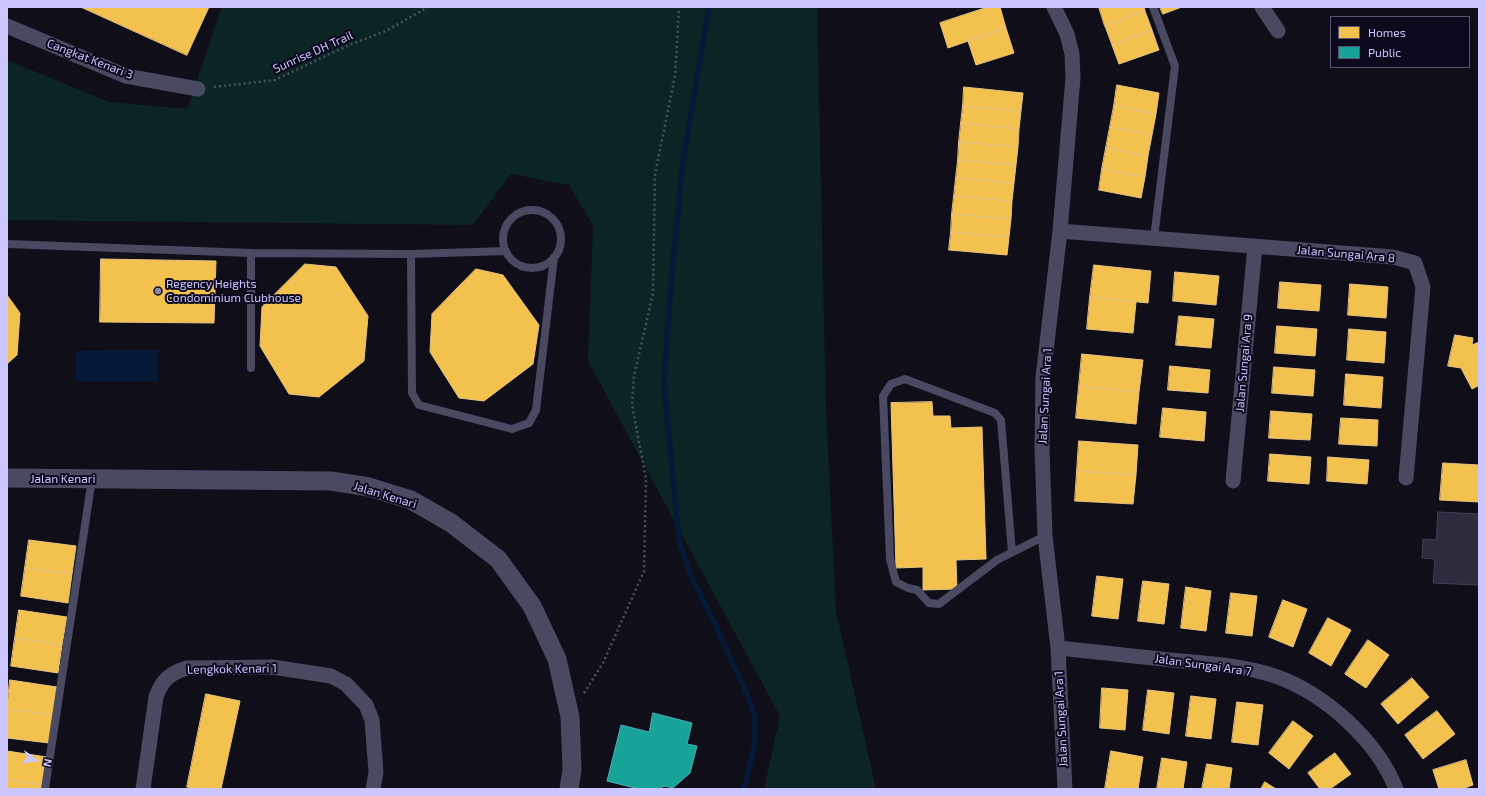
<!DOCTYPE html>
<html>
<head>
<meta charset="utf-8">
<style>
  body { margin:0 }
  #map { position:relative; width:1486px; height:796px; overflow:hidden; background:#100e19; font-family:"Exo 2",sans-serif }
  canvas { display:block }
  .frame { position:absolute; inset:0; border:8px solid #cbc6ff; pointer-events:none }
  .legend { position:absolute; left:1330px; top:16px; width:140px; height:52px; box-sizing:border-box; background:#0d0a1d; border:1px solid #595577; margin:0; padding:5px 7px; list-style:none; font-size:12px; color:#cbc6ff }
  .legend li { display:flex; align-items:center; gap:8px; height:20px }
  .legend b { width:20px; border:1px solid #595577 }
  .north { position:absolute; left:16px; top:740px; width:40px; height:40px; -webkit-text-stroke:3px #0d0a1d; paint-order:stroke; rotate:103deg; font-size:11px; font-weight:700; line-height:16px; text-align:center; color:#cbc6ff }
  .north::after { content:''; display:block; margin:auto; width:14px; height:18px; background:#cbc6ff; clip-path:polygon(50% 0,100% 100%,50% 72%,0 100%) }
</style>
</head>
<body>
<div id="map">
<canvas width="1486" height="796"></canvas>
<div class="frame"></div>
<ul class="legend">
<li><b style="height:11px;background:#f2c14e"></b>Homes</li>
<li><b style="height:11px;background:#17a398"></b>Public</li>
</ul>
<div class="north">N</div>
</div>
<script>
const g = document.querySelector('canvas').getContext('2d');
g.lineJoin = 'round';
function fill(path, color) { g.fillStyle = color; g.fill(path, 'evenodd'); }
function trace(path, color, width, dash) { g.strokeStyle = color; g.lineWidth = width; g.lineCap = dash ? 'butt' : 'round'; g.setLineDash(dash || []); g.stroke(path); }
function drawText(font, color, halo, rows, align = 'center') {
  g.font = font + ' "Exo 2",sans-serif'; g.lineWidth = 4; g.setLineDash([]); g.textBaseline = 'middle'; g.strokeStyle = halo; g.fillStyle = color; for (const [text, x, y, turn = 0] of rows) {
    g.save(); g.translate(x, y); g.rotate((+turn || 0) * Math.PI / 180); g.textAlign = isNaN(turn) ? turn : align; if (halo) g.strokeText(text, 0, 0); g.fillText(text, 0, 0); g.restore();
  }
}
fill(new Path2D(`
  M222,7H817L826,411L836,611L876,789H764L780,716L588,361L593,225L569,185L511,174L473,225L7,220V60L109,102L187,109Z`), '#0d2424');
fill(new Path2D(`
  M158,350V381H76V351Z`), '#061938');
const homes = new Path2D(`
  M81,7H209L187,55Z
  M988,7H1000L1006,28L948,48L940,23Z
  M1099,7H1144L1145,11L1105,26Z
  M1160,7H1182L1163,14Z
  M1145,11L1152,30L1112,45L1105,26Z
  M1006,28L1014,53L976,65L968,41Z
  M1152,30L1159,50L1119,64L1112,45Z
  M1117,85L1159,93L1156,114L1114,106Z
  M964,87L1023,93L1021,111L963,106Z
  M963,106L1021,111L1019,129L961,123Z
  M1114,106L1156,114L1152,135L1110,127Z
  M961,123L1019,129L1018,147L959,142Z
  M1110,127L1152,135L1148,156L1106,148Z
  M959,142L1018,147L1016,165L958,160Z
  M1106,148L1148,156L1145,177L1102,169Z
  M958,160L1016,165L1014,183L956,178Z
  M1102,169L1145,177L1141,198L1099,190Z
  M956,178L1014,183L1012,201L954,196Z
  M954,196L1012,201L1011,219L952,214Z
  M952,214L1011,219L1009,237L951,232Z
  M951,232L1009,237L1007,255L949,250Z
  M101,259L216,261L214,323L100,322Z
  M305,264L336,267L368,316L364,361L319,397L289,394L260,346L262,307Z
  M1094,265L1151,271L1148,303L1090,297Z
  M476,269L503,275L539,325L533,364L484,401L459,398L430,352L432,314Z
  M1175,272L1219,276L1216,305L1173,301Z
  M1280,282L1321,285L1319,311L1278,308Z
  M1350,284L1388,287L1386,318L1348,315Z
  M7,295L20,313L17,355L7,364Z
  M1090,297L1136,302L1133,333L1087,329Z
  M1179,316L1214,319L1211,348L1176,345Z
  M1277,326L1317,329L1315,356L1275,353Z
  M1349,329L1386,332L1384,363L1347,360Z
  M1455,335L1473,338L1472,345L1479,342V388L1478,386L1472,389L1461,368L1448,366Z
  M1082,354L1143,360L1139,392L1079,386Z
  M1170,366L1210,370L1208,393L1168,390Z
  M1274,367L1315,370L1313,396L1272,393Z
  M1346,374L1383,377L1381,408L1344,405Z
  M1079,386L1139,392L1136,424L1076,418Z
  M932,402L933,416H950L951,428L982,427L986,559L956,560L957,589L923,590V567L896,568L891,403Z
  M1163,408L1206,412L1204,441L1160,437Z
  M1271,411L1312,414L1310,440L1269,438Z
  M1341,418L1378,420L1377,446L1339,444Z
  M1079,441L1138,445L1136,475L1077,471Z
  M1270,454L1311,457L1309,484L1268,481Z
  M1328,457L1369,460L1367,484L1327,481Z
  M1443,463L1479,465V502L1440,500Z
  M1077,471L1136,475L1133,504L1075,501Z
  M29,540L76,546L72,574L25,568Z
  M25,568L72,574L68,603L21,596Z
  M1097,576L1123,579L1118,619L1092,616Z
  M1143,581L1169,584L1164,624L1138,621Z
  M1186,587L1211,591L1206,631L1181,628Z
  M1231,593L1257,596L1252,636L1226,633Z
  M1283,600L1307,609L1293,647L1269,637Z
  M19,610L67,617L62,645L15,638Z
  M1328,618L1351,630L1331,666L1309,653Z
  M15,638L62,645L58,673L11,666Z
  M1368,640L1389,655L1366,688L1345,674Z
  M1412,678L1429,697L1398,724L1381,704Z
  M10,680L57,687L53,715L7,709Z
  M1102,688L1128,690L1125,730L1100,728Z
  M1148,690L1174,693L1169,734L1143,730Z
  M206,694L240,701L221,789H196L187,787Z
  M1191,696L1216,699L1211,739L1186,736Z
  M1237,702L1263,705L1258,745L1232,742Z
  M7,709L53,715L49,743L7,738Z
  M1437,711L1455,734L1423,759L1405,735Z
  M1293,721L1313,736L1289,769L1269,753Z
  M7,751L47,757L43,785L7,780Z
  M1111,751L1143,757L1138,789H1105Z
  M1335,753L1351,774L1330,789H1320L1308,773Z
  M1162,758L1187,762L1183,789H1157Z
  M1466,760L1473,785L1462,789H1439L1433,770Z
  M1207,764L1232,768L1229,789H1202Z
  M7,780L43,785L42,789H7Z
  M1265,782L1276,789H1261Z`);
fill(homes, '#f2c14e');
trace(homes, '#e6c283', 1);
const public = new Path2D(`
  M653,713L692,723L687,744L697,746L690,773L673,788L664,786L660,789H639L607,781L621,725L649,732Z`);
fill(public, '#17a398');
trace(public, '#4daeb7', 1);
trace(new Path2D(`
  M709,7L683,160L671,283L664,383L679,540L691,576L714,622L746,692L754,713L755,729L754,748L744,789`), '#061938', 5.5);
const building = new Path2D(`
  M1438,512L1479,514V585L1433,583L1435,559L1422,558L1423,539L1436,540Z`);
fill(building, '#2e2b3c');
trace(building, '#433f58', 1);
trace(new Path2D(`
  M214,87L275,80L349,45L386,31L428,7
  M584,693L603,663L644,571L646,479L632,405L634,376L653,293L655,174L675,76L679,7`), '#445562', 2.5, [2, 3]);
trace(new Path2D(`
  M1153,7L1175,66L1154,238
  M503 239a29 29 0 1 1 58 0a29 29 0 1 1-58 0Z
  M7,244L251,253L411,254L506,251
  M251,253V368
  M411,254L412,393L419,405L512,429L529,423L536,410L554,257
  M1012,552L1001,420L995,413L905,379L891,384L883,396L890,559L896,582L908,588L917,590L929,603L939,604L997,560L1045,536
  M45,789L92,479`), '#494962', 8);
trace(new Path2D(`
  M1054,7L1067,34L1072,54L1073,78L1060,231L1043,377L1042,449L1045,536L1058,648L1065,789
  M1262,7L1278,31
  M7,26L126,76L198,89
  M1060,231L1393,257L1415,263L1423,287L1406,478
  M1233,481L1255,246
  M1058,648C1099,652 1140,657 1182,661C1213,664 1245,666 1275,676C1324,693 1377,740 1396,789
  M143,789L156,697C162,680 170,673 187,668L272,667L331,676L346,684L366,705L372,720L376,772L373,789`), '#494962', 15);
trace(new Path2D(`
  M7,478L331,481L369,487L411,500L451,523L498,559L532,606L557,659L570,717L572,770L569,789`), '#494962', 19);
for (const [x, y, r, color] of [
  [158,291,4,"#8a86ae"]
]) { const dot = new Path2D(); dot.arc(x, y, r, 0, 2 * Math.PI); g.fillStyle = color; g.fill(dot); trace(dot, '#0d0a1d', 1.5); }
drawText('12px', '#cbc6ff', '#0d0a1d', [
  ["Sunrise DH Trail",313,52,-24],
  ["Cangkat Kenari 3",90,59,21],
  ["Jalan Sungai Ara 8",1346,254,5],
  ["Jalan Sungai Ara 9",1244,363,-85],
  ["Jalan Sungai Ara 1",1045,396,-87],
  ["Jalan Kenari",63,479],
  ["Jalan Kenari",385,495,17],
  ["Jalan Sungai Ara 7",1203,665,8],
  ["Lengkok Kenari 1",232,669,-1],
  ["Jalan Sungai Ara 1",1061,719,-93]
]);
drawText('12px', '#cbc6ff', '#0d0a1d', [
  ["Regency Heights",166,284],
  ["Condominium Clubhouse",166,298]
], 'left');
</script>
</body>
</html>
